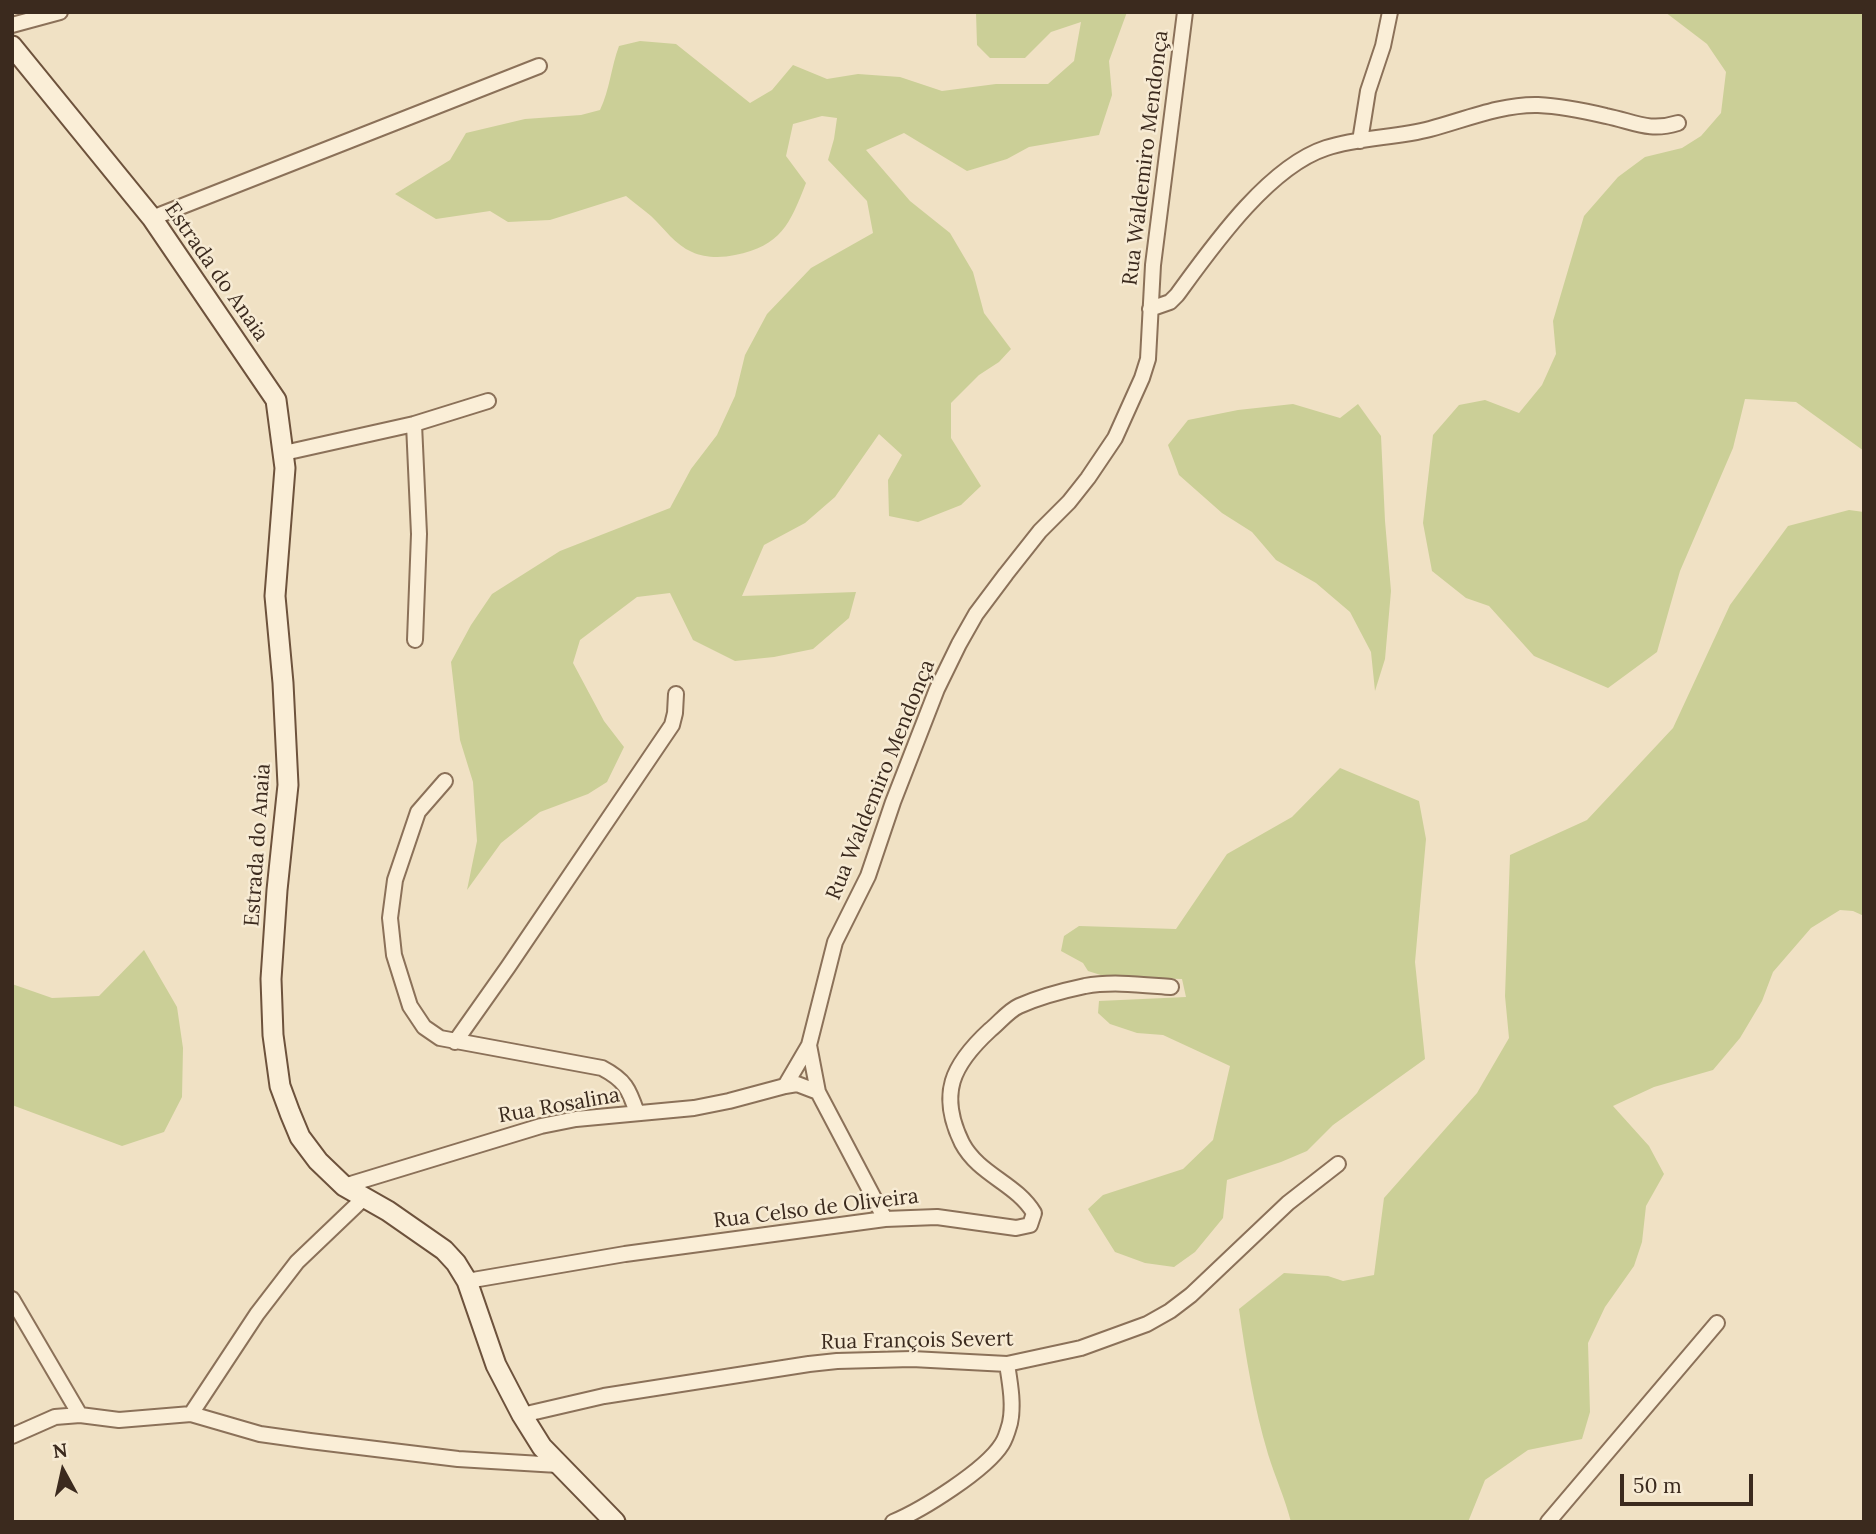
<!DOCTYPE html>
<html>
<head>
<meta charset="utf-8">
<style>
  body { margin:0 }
  #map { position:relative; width:1876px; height:1534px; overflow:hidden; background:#f0e1c4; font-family:Lora,serif }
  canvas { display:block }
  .frame { position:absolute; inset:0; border:14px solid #3b2a1e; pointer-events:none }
  .north { position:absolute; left:28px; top:1436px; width:70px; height:70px; -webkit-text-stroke:5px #f7ebd4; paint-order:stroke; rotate:352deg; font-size:19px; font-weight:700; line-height:28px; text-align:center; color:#3b2a1e }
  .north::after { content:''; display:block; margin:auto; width:24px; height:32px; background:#3b2a1e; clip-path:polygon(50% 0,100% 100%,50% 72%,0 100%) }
  .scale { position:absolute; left:1620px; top:1474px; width:133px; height:32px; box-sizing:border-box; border:4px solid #3b2a1e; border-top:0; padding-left:9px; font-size:21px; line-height:24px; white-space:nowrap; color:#3b2a1e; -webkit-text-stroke:5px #f7ebd4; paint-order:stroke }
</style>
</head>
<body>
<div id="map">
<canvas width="1876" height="1534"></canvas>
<div class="frame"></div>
<div class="north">N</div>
<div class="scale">50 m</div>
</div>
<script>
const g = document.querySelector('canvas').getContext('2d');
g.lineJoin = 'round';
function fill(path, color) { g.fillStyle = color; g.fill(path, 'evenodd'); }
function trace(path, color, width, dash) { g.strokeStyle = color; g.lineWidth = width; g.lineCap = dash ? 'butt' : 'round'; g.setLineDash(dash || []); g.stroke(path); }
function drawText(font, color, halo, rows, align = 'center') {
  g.font = font + ' Lora,serif'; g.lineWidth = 5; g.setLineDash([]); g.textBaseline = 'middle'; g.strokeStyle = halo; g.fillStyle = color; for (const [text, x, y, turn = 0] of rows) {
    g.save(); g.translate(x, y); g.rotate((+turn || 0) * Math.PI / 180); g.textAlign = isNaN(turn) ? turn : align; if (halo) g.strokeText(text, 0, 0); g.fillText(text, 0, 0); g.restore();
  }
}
fill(new Path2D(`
  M976,12H1127L1109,61L1112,95L1099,135L1029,147L1007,159L967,171L904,133L866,150L910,201L950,233L973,272L984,313L1011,349L999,362L979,375L951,403V438L981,486L961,505L918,522L889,516L888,480L902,455L879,434L835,497L805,523L764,545L742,596L856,592L849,618L813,649L774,657L735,661L693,640L670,593L637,597L580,640L573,663L604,721L624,747L607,782L588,794L540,812L501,843L467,890L477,841L473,782L460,740L451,662L471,625L492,594L560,551L670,508L691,469L717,435L735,396L745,355L767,314L811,268L873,233L867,201L828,160L834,139L837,118L822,116L793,124L786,156L806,183C790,224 781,246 735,255C722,258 704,258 692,252C675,245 664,228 651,216C643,209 634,203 626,196L550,220L508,222L490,211L436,219L395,194L450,160L466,133L525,119L581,115L600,110C610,89 611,67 619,46L640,41L676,44L750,103L772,90L793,65L827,79L858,74L900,77L942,91L996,84H1048L1074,61L1081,22L1051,32L1025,58H990L977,45Z
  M1665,12H1864V451L1796,402L1745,399L1733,448L1680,571L1657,652L1608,688L1534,656L1489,606L1466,598L1432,571L1423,523L1433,435L1459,405L1485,400L1519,413L1542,385L1556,354L1553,321L1584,216L1618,177L1645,157L1682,148L1701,136L1721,113L1726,72L1707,44Z
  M1293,404L1340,418L1358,404L1381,436L1385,521L1391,591L1385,659L1375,691L1371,652L1350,612L1316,583L1276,560L1252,532L1222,513L1179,475L1168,445L1188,420L1238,410Z
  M1849,510L1864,512V916L1853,911L1840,910L1811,928L1773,972L1762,1001L1740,1038L1713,1070L1654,1087L1613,1106L1649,1146L1664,1174L1646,1206L1642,1242L1634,1266L1605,1307L1588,1343L1590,1412L1582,1439L1528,1450L1485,1480L1468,1522H1291C1285,1498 1275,1477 1268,1454C1254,1407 1246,1358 1239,1309L1284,1273L1328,1276L1343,1281L1374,1275L1384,1198L1477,1093L1509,1038L1505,996L1510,855L1587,820L1673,728L1730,605L1788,526Z
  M1340,768L1419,801L1426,839L1415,962L1425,1059L1333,1125L1307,1151L1281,1162L1227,1180L1223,1218L1195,1252L1174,1267L1145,1263L1115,1252L1088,1209L1103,1195L1183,1169L1213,1140L1230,1066L1163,1035L1137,1033L1110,1024L1098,1013L1099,1001L1186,997L1182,979L1107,977L1088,971L1083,963L1061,951L1064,936L1079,926L1176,929L1227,854L1292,817Z
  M144,950L177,1007L183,1048L182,1097L164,1132L122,1146L12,1105V984L52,998L99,996Z`), '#cbcf97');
const street = new Path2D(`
  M12,25L60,12
  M1360,141L1368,91L1383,46L1390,12
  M152,218L539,66
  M1150,309L1170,302L1177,295C1212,247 1268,167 1326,148C1359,137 1396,138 1430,129C1464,120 1502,104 1538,105C1561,106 1585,111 1606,116C1635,122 1649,132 1678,123
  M414,424L419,534L415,640
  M284,453L414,424L488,401
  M445,781L418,812L395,880L390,918L394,955L410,1006L424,1027L440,1038L602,1068C625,1080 629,1089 637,1113
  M455,1042L508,967L672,725L675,713L676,694
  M785,1086L797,1084L818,1092
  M344,1186L541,1126L576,1119L694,1108L729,1101L785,1086L809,1045
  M885,1219L818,1092L809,1045L835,942L868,876L893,802L937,689L959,644L976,614L1006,574L1040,531L1069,502L1088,478L1115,438L1142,378L1148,359L1153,265L1185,12
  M467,1281L625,1254L885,1219L937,1217L1016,1228L1030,1225L1034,1213C1016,1183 979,1175 962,1143C938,1094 952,1065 990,1030C999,1023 1008,1011 1019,1006C1037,998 1066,990 1085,986C1112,981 1144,985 1171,987
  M12,1299L80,1415
  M191,1414L257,1314L297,1262L364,1198
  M522,1415L604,1396L809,1364L837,1361L912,1359L1007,1364L1081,1348L1147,1324L1170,1311L1191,1295L1288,1203L1338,1164
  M12,1436L55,1417L80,1415L119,1420L191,1414L260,1434L310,1441L458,1459L558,1465
  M893,1522C922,1510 986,1470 1002,1444C1006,1438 1008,1430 1010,1423C1014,1405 1010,1383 1007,1364
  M1548,1522L1717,1323`);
const secondary = new Path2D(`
  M12,46L152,218L276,400L285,468L275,596L283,683L288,785L277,890L271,979L273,1035L280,1086L290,1113L300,1137L318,1161L344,1186L388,1211L444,1250L456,1263L467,1281L496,1365L522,1415L542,1447L615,1522`);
trace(street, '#8b7159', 18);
trace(secondary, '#6d523c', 23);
trace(street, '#faeed7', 14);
trace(secondary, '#faeed7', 19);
drawText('21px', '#3b2a1e', '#f7ebd4', [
  ["Rua Waldemiro Mendonça",1146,158,-83],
  ["Estrada do Anaia",216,272,55],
  ["Rua Waldemiro Mendonça",881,780,-68],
  ["Estrada do Anaia",258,845,-86],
  ["Rua Rosalina",559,1106,-10],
  ["Rua Celso de Oliveira",816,1209,-7],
  ["Rua François Severt",917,1341,-1]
]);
</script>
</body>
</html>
